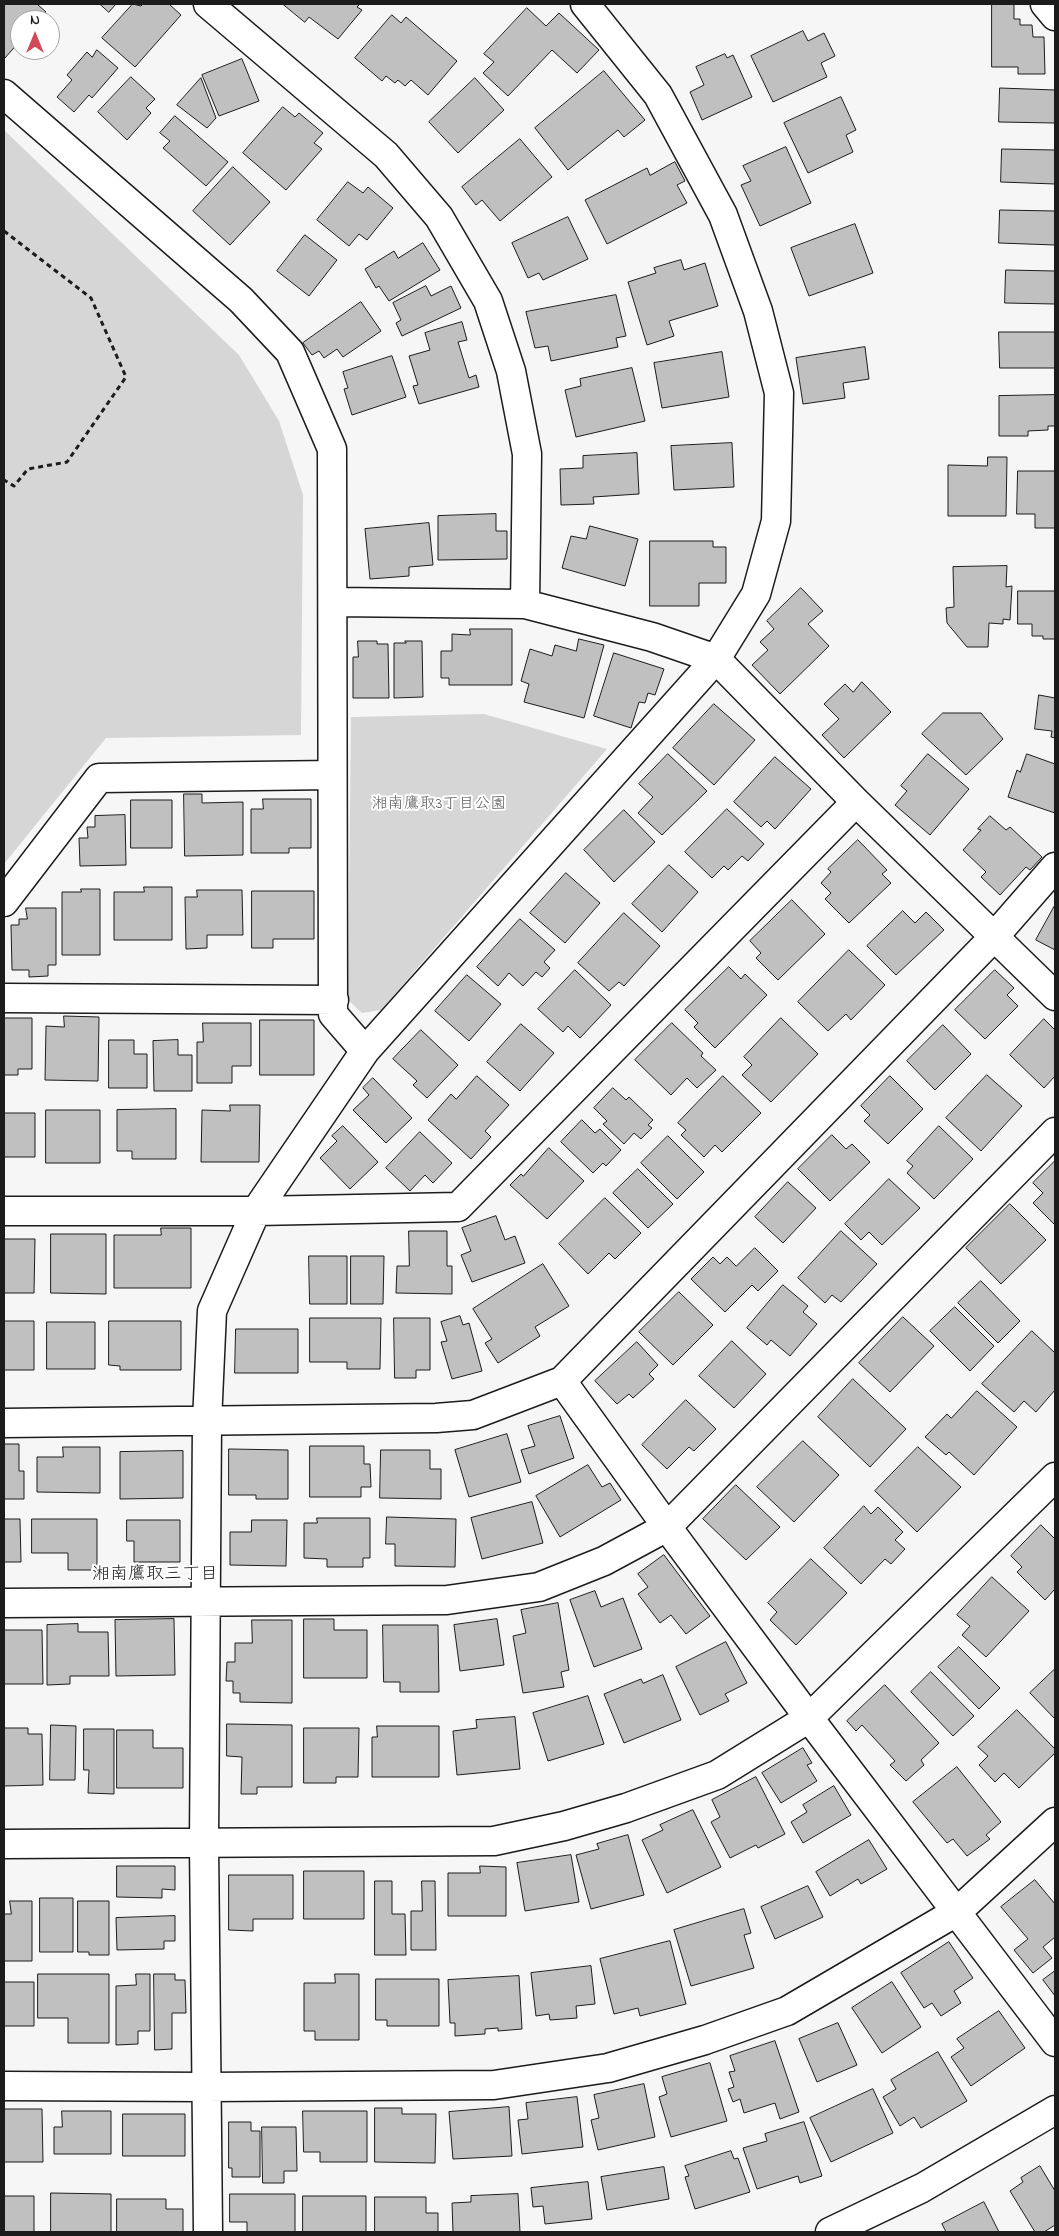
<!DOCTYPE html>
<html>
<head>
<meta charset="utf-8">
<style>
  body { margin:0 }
  #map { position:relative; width:1059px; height:2236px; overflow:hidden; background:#f6f6f6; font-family:"Indie Flower",sans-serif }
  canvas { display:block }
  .frame { position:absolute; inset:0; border:5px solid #1c1c1c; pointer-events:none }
  .north { position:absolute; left:10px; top:10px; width:50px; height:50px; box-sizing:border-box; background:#fff; border:1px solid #a4a4a4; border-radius:50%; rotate:0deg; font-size:14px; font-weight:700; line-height:20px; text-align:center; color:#1c1c1c }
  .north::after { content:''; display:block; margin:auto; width:18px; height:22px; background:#d1495b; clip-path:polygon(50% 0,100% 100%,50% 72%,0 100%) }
</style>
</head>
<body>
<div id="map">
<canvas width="1059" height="2236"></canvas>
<div class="frame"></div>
<div class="north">N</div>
</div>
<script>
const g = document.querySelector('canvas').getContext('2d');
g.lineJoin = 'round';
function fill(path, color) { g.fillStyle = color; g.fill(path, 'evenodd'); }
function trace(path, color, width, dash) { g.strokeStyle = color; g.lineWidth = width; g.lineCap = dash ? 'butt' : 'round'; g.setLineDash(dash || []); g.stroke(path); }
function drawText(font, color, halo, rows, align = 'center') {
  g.font = font + ' "Indie Flower","Klee One",sans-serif'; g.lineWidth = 4; g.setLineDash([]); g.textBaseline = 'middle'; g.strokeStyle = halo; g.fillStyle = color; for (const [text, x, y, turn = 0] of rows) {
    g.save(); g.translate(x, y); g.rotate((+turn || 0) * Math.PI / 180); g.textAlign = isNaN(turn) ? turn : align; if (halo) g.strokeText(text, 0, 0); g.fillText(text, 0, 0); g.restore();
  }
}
fill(new Path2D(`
  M4,130L239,355L279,421L303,495L301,735L106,738L4,864Z
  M484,714L607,749L381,1010L362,1013L348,1000L351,717Z`), '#d6d6d6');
const building = new Path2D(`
  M4,4H37L46,12L39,20H20V41L4,59Z
  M100,4H116L109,12Z
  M133,4L141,6L143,4H169L181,15L135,67L102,38Z
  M283,4H360L357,7L362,10L338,39L309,17L305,22Z
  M992,4H1014V19H1020V25H1032L1033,37H1044L1045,74H1018V67H992Z
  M527,8L546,26L559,13L599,50L577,73L552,50L508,96L483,73L494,62L484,54Z
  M392,15L401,23L406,17L457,61L428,95L411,80L405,86L398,80L395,83L386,76L382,81L355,58Z
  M803,31L808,41L824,33L835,56L821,63L827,77L773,102L751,56Z
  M97,50L118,68L92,98L89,95L74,112L57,97L72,80L67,75L87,52L92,57Z
  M725,54L727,58L733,55L752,97L702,120L690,92L704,85L696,67Z
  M242,59L259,101L219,116L202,75Z
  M604,71L645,120L624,137L618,130L568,170L535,128Z
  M131,77L155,99L146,108L151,113L127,140L98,112Z
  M201,78L216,118L207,128L177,105Z
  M475,78L504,110L458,153L429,122Z
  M1000,88L1055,90V123L999,122Z
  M841,97L856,130L846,135L853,152L808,173L784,123Z
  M283,107L295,117L299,113L323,133L314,143L322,149L286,190L243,153Z
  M175,116L228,162L206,186L163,148L170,141L160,133Z
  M520,139L552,177L500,221L482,200L476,205L462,187Z
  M786,147L811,203L760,226L741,185L751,181L743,166Z
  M1002,149L1055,150V184L1001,182Z
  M675,162L685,181L677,185L687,203L607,244L585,200L647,168L650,175Z
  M233,167L270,202L230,245L193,211Z
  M348,182L363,193L368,187L393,208L367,240L359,234L349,246L317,220Z
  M1000,210L1055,211V245L999,243Z
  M568,217L588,259L543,280L539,273L528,278L512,243Z
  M855,224L873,273L809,296L791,248Z
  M305,235L337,260L309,296L277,271Z
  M423,243L440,270L389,301L379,286L376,288L365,269L394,251L398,258Z
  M681,260L684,270L705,263L718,306L669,321L674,336L647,345L628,282L656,273L654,268Z
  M1006,270L1055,271V304L1005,303Z
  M426,286L431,296L451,286L461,308L402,336L396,323L401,320L393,303Z
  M616,295L626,336L616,338L618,347L551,361L548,346L535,348L526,312Z
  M361,302L381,331L343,357L337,349L324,358L319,351L312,355L303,343Z
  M462,322L467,340L458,342L469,378L476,375L479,387L419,404L413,386L418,385L409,356L430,350L425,333Z
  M999,332H1055V368H1000Z
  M865,347L869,379L843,383L845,398L803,404L796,358Z
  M722,352L729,397L662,408L654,363Z
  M392,356L406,397L352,415L344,389L348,388L343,372Z
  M632,368L645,421L576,437L565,390L581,386L580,379Z
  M1055,395V426H1048V430L1028,431V436H999V396Z
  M732,443L734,487L674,490L671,446Z
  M637,453L639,494L593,497L594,504L561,505L560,469L583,468V456Z
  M988,457H1007L1006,516H948V465L987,466Z
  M1018,471H1055V528H1035V514H1017Z
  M496,514V531H507V559L438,560V516Z
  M429,523L433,565L409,567V576L370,579L365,529Z
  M590,526L638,539L625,586L562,568L571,536L586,539Z
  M650,541H713V547H726V583H699V606H650Z
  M1007,566L1006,587L1012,586L1010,620L1003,619V624L989,623L988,647H967L947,623L946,608L954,607L953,567Z
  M801,588L823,611L808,624L829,646L780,694L752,665L768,650L760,642L774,629L767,621Z
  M1018,591H1055V639H1043V636H1032V624H1018Z
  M470,629H512V685H449V678H441V651H452V634L470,635Z
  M579,639L604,645L584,718L524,702L529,684L521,681L530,649L552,656L555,645L576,651Z
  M358,641H377V644H388L389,698H353V657H358Z
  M405,641H422L423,697L394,698V643H406Z
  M614,653L664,669L655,695L648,693L645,703L639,702L631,728L594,716Z
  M862,682L891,712L844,758L822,735L839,719L824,704L845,684L853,692Z
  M1039,695L1055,698V738L1051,737L1052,731L1035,729Z
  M714,704L755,740L714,785L673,748Z
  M943,713H981L1003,739L966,775L922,734Z
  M668,754L707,791L662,835L638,813L653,797L639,784Z
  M928,754L969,789L930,835L895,805L907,791L901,786Z
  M1027,754L1055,764V813L1008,797L1017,770L1020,772Z
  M775,757L811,789L775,829L767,821L761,827L734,802Z
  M184,794H202V803L243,802V855L185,856Z
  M263,799H311V848H289V853H251V809H263Z
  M131,800H172V848H131Z
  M727,809L764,844L748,861L742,856L728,870L724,866L712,878L685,852Z
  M624,810L655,842L614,882L584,850Z
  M125,815L126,865L80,866L79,838H88L87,827H95V816Z
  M990,816L1006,830L1010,827L1042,857L1030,870L1026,867L1000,895L981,877L986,872L963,850L981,830L978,829Z
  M858,840L887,870L882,874L891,883L849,923L825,899L831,893L821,883L831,872L828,869Z
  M669,865L698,892L662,932L632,904Z
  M566,873L600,903L565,943L530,913Z
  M144,887H172V940H114V892H144Z
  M81,889H100V955H62V892H81Z
  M197,890H242L243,935H207V948L186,949L185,897H197Z
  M252,891H314V939H273V948H252Z
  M792,900L825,934L778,980L756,958L761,953L750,941Z
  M1055,905V950L1036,940Z
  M26,908H56V965H48V976L29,977V970H12L11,925H19V919H27Z
  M903,911L915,923L926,912L944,930L896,975L867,946Z
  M624,913L660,946L624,986L619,982L609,991L578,963Z
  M520,919L555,950L544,962L550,968L542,977L536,972L523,986L509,973L498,986L477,967Z
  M849,950L885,985L851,1020L846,1014L828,1031L798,1002Z
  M729,967L741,979L745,974L767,995L715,1048L694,1027L698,1023L685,1010Z
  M575,970L611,1005L580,1038L568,1026L563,1032L538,1009Z
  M995,970L1014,988L1007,995L1018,1006L985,1039L955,1010Z
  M467,975L501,1004L469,1041L435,1011Z
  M64,1016L99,1017L98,1081L45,1080L46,1026L64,1027Z
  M4,1018H32V1069H18V1075H4Z
  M781,1018L818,1054L771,1102L742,1075L752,1065L744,1057Z
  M1044,1019L1055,1030V1076L1044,1088L1010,1055Z
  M260,1020H314V1075H260Z
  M203,1023H251V1066H232V1083H197V1042H203Z
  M672,1023L703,1053L701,1056L716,1070L697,1088L687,1078L671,1095L635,1060Z
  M521,1024L554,1053L520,1091L487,1062Z
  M943,1025L971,1054L935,1090L907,1061Z
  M421,1030L458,1065L427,1098L413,1085L417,1081L393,1059Z
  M109,1040H134V1054H147V1088H109Z
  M178,1040V1055H192V1091H154L153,1041Z
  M987,1075L1022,1106L981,1151L946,1118Z
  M477,1076L509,1105L485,1131L491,1137L471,1159L428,1120L451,1094L456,1099Z
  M723,1076L761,1113L722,1152L715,1145L704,1157L681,1135L686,1130L678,1123Z
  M890,1076L923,1109L888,1144L864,1121L870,1115L861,1106Z
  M373,1078L412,1118L386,1143L353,1110L369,1095L363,1088Z
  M613,1088L626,1100L629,1097L653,1120L648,1125L652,1128L641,1139L634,1133L624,1144L603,1124L607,1121L594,1108Z
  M230,1105H260L259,1162H201L202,1110L230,1111Z
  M176,1109V1159H132V1151H117V1110Z
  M46,1110H100V1163H46Z
  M4,1113H35V1157H4Z
  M582,1120L595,1133L600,1129L621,1150L606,1166L603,1163L593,1173L561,1142Z
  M343,1126L378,1162L350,1189L320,1158L337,1141L332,1136Z
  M939,1126L973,1159L934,1199L907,1173L913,1166L907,1161Z
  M420,1132L452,1163L433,1183L425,1175L410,1191L386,1168Z
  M832,1135L846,1149L852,1144L870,1162L830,1201L798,1169Z
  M668,1136L704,1172L677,1199L641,1163Z
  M549,1148L584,1181L547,1219L510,1185L521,1174L523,1176Z
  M1055,1161V1225L1033,1203L1043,1193L1033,1183Z
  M638,1169L673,1204L648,1228L613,1193Z
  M889,1179L920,1208L882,1245L869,1232L861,1240L845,1224Z
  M788,1182L816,1208L783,1243L755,1217Z
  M605,1198L641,1233L615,1259L609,1253L588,1274L559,1244Z
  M1010,1204L1046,1240L1001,1284L966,1248Z
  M496,1216L505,1240L515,1236L525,1263L472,1282L461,1255L471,1251L462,1228Z
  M161,1228H191V1288H114V1235H161Z
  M409,1231H447V1266H452V1294L396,1293L397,1266H409Z
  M841,1231L877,1264L841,1302L832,1295L825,1303L798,1278Z
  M51,1234H106V1294L51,1293Z
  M4,1239H35L34,1293H4Z
  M755,1248L778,1271L758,1291L752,1285L725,1312L691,1279L713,1257L720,1264L727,1257L736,1266Z
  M309,1256H347V1304H310Z
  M351,1256H384L383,1304H351Z
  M543,1264L569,1306L535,1327L540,1336L498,1363L485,1343L492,1339L473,1309Z
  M981,1281L1020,1321L998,1343L958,1303Z
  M783,1285L808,1306L803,1312L817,1324L790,1356L771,1340L767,1345L747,1328Z
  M679,1292L713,1325L673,1365L639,1332Z
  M955,1307L994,1346L970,1371L930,1331Z
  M460,1316L463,1325L469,1323L482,1371L452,1379L441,1342L447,1341L441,1322Z
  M903,1317L934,1346L890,1392L859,1363Z
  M310,1318H381L380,1369H347V1362H310Z
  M394,1318H430V1370H416V1378H395Z
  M4,1321H34V1370H4Z
  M109,1321H181V1370H120V1366L109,1365Z
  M47,1322H95V1369H47Z
  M236,1329H298V1373H235Z
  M1032,1331L1055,1353V1390L1036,1412L1024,1401L1014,1412L982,1384Z
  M732,1341L766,1374L734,1408L699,1376Z
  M637,1342L658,1365L649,1374L654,1379L633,1398L629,1394L617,1404L595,1381Z
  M853,1379L906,1429L870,1467L818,1417Z
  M977,1391L1017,1427L974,1475L949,1452L946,1455L925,1437L947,1414L951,1418Z
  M686,1400L716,1429L694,1451L689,1447L667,1469L642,1445Z
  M560,1416L574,1458L529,1474L521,1450L535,1446L528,1426Z
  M507,1434L521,1482L469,1497L455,1450Z
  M803,1441L839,1475L794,1522L757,1487Z
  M4,1444H19V1471H24V1499H4Z
  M310,1446H364V1464H370L371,1487H361V1497H310Z
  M63,1447H100V1493L37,1492V1457H63Z
  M918,1447L961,1487L917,1532L875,1491Z
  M229,1449L288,1450V1499H256V1495H229Z
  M381,1450H430V1469H441V1499L380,1498Z
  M183,1451V1498L120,1499V1452Z
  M588,1465L602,1487L610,1483L621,1500L560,1537L536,1496Z
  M736,1485L780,1527L746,1560L703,1519Z
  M532,1502L543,1543L482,1559L471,1518Z
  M864,1506L871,1514L878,1507L903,1532L895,1540L905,1549L891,1564L885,1559L861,1584L824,1548Z
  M387,1517L456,1519L455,1567L395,1566V1544H386Z
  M317,1518H370V1558H363V1567H327V1559L304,1558V1523H317Z
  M4,1519H20L21,1562H4Z
  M32,1519H97V1570H68V1553H32Z
  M127,1520H180V1562H134V1541H127Z
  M252,1520H287L286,1566L230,1565V1532H251Z
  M1041,1525L1055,1539V1589L1045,1600L1017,1572L1022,1567L1011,1556Z
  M664,1555L710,1616L686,1634L671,1615L660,1623L638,1594L648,1587L638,1574Z
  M811,1559L847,1593L796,1645L770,1620L777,1612L768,1603Z
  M992,1577L1029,1611L986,1657L962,1635L970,1626L957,1615Z
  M595,1591L601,1607L623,1598L642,1649L594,1667L570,1600Z
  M558,1603L569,1670L561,1672L564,1687L523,1693L513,1636L526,1633L521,1610Z
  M174,1619L175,1675L116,1676L115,1620Z
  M304,1619H334V1630H367V1678H304Z
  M497,1619L504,1665L460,1671L454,1625Z
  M252,1620H292V1703L240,1702V1693H233V1681H226L227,1662H235V1643H252Z
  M78,1624V1632H108L109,1676H70V1684L47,1685V1625Z
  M383,1625H438L439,1692H400V1682H384Z
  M4,1630H42L43,1684H4Z
  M726,1642L747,1683L725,1694L729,1701L700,1715L676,1667Z
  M959,1647L1000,1688L979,1709L938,1667Z
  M1055,1669V1719L1030,1693Z
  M931,1672L974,1716L953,1736L911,1692Z
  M663,1675L681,1720L624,1743L604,1694L641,1679L643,1683Z
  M885,1685L939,1743L921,1760L924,1765L906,1781L890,1765L895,1761L862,1725L856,1731L847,1721Z
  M588,1696L604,1744L548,1761L533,1713Z
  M1017,1710L1055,1749V1753L1019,1788L1004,1773L995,1782L979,1765L988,1756L978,1747Z
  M515,1717L520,1769L457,1775L453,1731L477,1728L476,1720Z
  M227,1724L292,1725V1787H257V1794H241L242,1757L227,1756Z
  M51,1725L76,1726L75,1780H50Z
  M377,1726H439V1777H372V1737H377Z
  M4,1728H28V1734H42L43,1785L4,1786Z
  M304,1728H359L358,1777H336V1783H304Z
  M84,1729H114V1794L88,1793L89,1770H84Z
  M117,1730H153V1748H183V1788H117Z
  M803,1748L812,1763L807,1765L817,1781L781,1803L762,1773Z
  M957,1767L1001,1822L986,1835L990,1839L967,1856L953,1839L947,1843L913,1802Z
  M756,1777L785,1834L758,1848L756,1845L730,1858L711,1822L720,1817L712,1800Z
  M834,1786L851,1815L803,1843L791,1822L807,1812L803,1805Z
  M693,1810L721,1867L667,1893L642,1840L663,1830L660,1825Z
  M628,1835L644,1895L591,1909L576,1855L599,1849L597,1844Z
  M869,1840L887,1869L861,1884L858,1879L830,1896L816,1872Z
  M571,1855L579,1902L525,1911L517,1863Z
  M117,1866H175V1890L162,1889V1898L117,1897Z
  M480,1866L506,1867V1916H448V1873H480Z
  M304,1871H364V1919H304Z
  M229,1875H293V1919H253V1931L229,1930Z
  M1035,1880L1055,1904V1937L1043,1947L1052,1958L1033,1973L1014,1950L1028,1939L1001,1907Z
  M375,1881H392V1914H405L406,1955H375Z
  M422,1881H435L436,1950H411V1911H422Z
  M808,1886L823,1917L775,1939L761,1907Z
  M40,1898H73V1952H40Z
  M10,1901H32V1961H4V1914H11Z
  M78,1901H109V1955H89V1952H78Z
  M744,1909L751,1933L744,1935L754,1968L691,1986L674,1930Z
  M175,1916V1941H164V1949L117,1950L116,1918Z
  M670,1941L686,2004L640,2016L638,2008L614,2014L600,1959Z
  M949,1942L973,1978L954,1991L961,2003L941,2016L932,2003L924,2008L901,1973Z
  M591,1966L595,2004L576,2006L577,2018L550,2020L549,2014L536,2016L531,1973Z
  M1055,1971V1996L1043,1980Z
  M38,1974H109V2043H68V2018H38Z
  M136,1974H150V2031H138V2044L116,2045V1986L136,1985Z
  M154,1974H175V1980H185L186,2013H172V2049L155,2050Z
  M335,1974H359V2040H315V2031H304V1983H335Z
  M519,1976L522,2029L498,2031V2028L485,2029V2034L455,2036V2023H450L448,1980Z
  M376,1979H439V2026H387V2020H376Z
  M4,1982H34V2026H4Z
  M892,1982L921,2027L882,2053L852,2008Z
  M999,2011L1025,2048L971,2086L951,2057L964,2048L957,2039Z
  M838,2023L857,2065L817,2082L799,2039Z
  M775,2041L799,2112L780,2119L775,2103L744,2113L740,2099L733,2102L728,2089L734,2087L729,2072L735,2071L730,2056Z
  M938,2052L967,2101L921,2128L914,2117L900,2126L883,2097L896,2089L891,2080Z
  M710,2063L727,2121L671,2137L659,2097L667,2094L662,2077Z
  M644,2084L655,2137L598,2150L591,2120L599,2118L594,2095Z
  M873,2089L893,2133L831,2162L810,2118Z
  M577,2097L583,2147L522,2154L518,2120L528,2119L526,2103Z
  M509,2107L512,2156L453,2159L449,2112Z
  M375,2108H402V2114H436L435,2163L375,2162Z
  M4,2109H42L43,2162H4Z
  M62,2111H111V2154H54V2127H62Z
  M303,2111H367V2162H320V2152H304Z
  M123,2114H185V2156H123Z
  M229,2122H251V2131H260V2177H232V2168H229Z
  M804,2122L822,2176L800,2183L798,2176L757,2189L743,2148L767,2141L765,2134Z
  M262,2127H296L297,2171H284V2183H263Z
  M731,2151L734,2159L738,2158L750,2192L695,2209L685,2177L689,2176L685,2166Z
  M1040,2166L1055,2191V2225L1044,2232H1035L1010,2191L1023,2182L1021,2178Z
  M664,2167L669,2199L607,2210L601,2177Z
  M588,2182L592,2219L545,2224L543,2206L533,2207L531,2188Z
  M51,2193L111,2194V2232H51Z
  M230,2194H295V2232H247V2222H230Z
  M518,2194L520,2232H453L452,2203L471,2202V2196Z
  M4,2196H34V2232H4Z
  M303,2196H366V2232H303Z
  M375,2197H426V2213H438V2232H375Z
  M117,2199H166V2209H183V2232H117Z
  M984,2202L999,2232H946L942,2224Z`);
fill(building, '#c0c0c0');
trace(building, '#1c1c1c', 1);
const street = new Path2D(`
  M208,4L386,155L439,217L488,301L511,371L527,454L525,604
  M1045,4L1055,16
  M4,94L241,300L290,352L332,449L333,1014L365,1051
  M334,602L525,604L652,637L716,659L856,802L1055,996
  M4,902L99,778L332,775
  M4,998L334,1000
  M4,1211H256L458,1207L856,802
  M562,1381L667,1527L809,1718L1055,2042
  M4,1423L436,1418L473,1415L562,1381L993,938L1055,867
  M4,1603L447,1600L539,1587L604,1561L667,1527L1055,1132
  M4,1844L494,1841L564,1826L626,1808L717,1775L809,1718L1055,1477
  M4,2086L207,2087L494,2085L608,2068L705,2040L787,2011L958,1911L1055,1822
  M208,2232L204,1843L207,1422L212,1311L256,1211L365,1051L716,659L756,594L776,521L779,393L758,311L723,215L658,95L585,4`);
const secondary = new Path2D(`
  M830,2232L922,2188L1055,2110`);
trace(street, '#1c1c1c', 31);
trace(secondary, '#1c1c1c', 31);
trace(new Path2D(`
  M4,231L91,298L126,377L67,462L28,469L14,486L4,480`), '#1c1c1c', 3, [5, 4]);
trace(street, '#fff', 28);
trace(secondary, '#fff', 28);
drawText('16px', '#5d5d5d', '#fff', [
  ["湘南鷹取3丁目公園",439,805]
]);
drawText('18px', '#1c1c1c', '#fff', [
  ["湘南鷹取三丁目",155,1576]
]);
</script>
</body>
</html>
